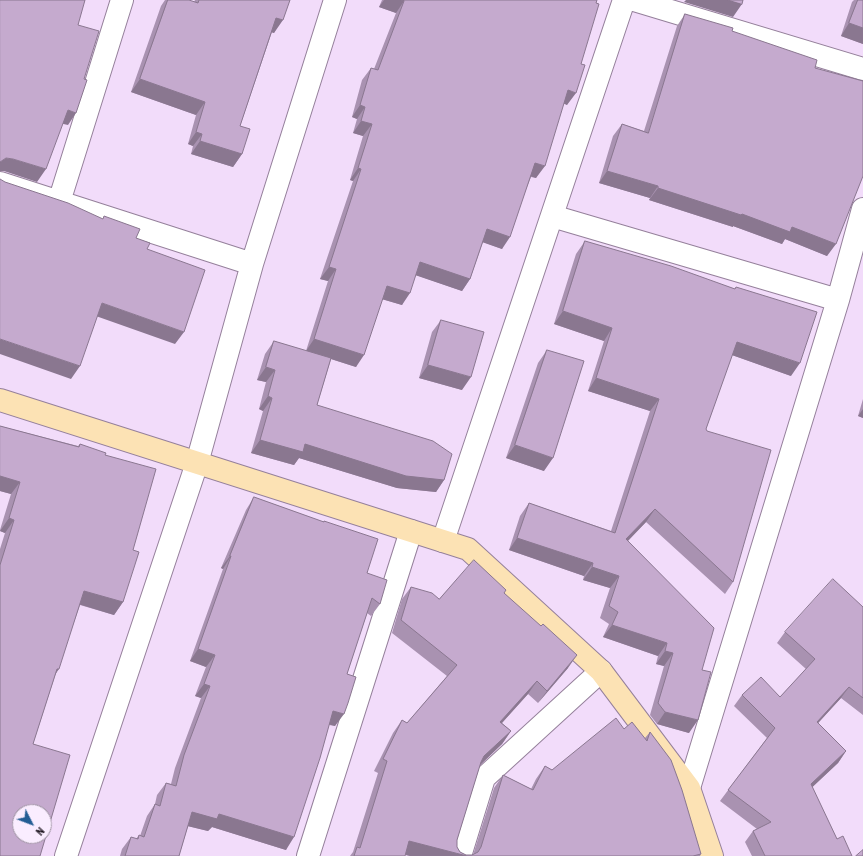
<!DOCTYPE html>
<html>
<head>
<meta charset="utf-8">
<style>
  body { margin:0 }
  #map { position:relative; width:863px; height:856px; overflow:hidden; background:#f2dcfa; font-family:"Archivo Narrow",sans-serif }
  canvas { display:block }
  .north { position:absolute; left:12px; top:804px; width:40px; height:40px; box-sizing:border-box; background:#faedff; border:1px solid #9e93a2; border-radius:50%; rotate:132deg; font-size:11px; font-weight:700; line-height:16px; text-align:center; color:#150d17 }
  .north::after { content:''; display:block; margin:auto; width:14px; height:18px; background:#235d94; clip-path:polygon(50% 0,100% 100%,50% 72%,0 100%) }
</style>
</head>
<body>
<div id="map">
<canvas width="863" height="856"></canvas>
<div class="north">N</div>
</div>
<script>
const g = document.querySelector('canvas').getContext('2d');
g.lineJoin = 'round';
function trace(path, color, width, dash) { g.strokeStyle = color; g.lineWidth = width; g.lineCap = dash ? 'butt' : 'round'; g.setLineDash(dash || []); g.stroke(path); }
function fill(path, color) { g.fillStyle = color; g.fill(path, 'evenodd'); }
const street = new Path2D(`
  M634,0L863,69
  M0,183L252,264
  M59,202L122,0
  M552,216L838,300
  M443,541L624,0
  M689,788L838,300L863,209
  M66,856L197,463L252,264L335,0
  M308,856L411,531
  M460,856L484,778L601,671`);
const secondary = new Path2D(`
  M0,400L468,549L601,671L689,788L712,856`);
trace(street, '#95809b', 24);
trace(secondary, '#95809b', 24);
trace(street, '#fff', 22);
trace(secondary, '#fce2b4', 22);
fill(new Path2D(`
  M165,0H189L194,2L195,0H290L274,33L272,32L240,126L242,154L233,167L191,154L193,146L188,144L196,115L131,92L161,6Z
  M382,0H597L567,105L564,103L536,178L531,177L502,249L483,242L470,279L462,291L416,275L402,305L382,299L356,367L331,359L317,405L444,480L436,492L397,488L299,458L294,465L251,453L263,411L259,409L266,382L257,380L265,354L274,341L306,351L328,281L320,279L353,181L350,180L363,136L353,133L357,119L352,117L362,80L371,68L374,69L396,13L379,7Z
  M854,0H863V44L841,36L852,2Z
  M685,14L732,31L815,68L859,185L827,256L785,239L782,244L733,226V227L649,200L650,198L599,183L613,136L622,124L644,131L677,26Z
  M585,241L735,289L736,287L791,376L732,355L706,429L733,582L725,594L646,522L628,541L702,670L689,733L657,724L650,715L664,666L656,664L658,656L603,637L609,624L600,618L610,588L583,580L584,576L509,550L520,516L529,503L611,531L650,411L588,391L604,341L554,324L576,254Z
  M441,320L462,390L419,378L432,332Z
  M547,350L544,471L506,458L538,363Z
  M863,399V418L858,416Z
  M0,426L78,446L80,444L105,455L133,550L123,602L114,615L80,605L55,676L33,744L0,856V549L5,533L0,531V530L11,494L0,491Z
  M254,497L323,522L324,521L367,573L380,604L371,616L367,613L347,674L335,726L329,725L286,850L212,827L208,831L188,826L179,856H120L122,849L131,837L136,839L139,835L140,836L147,816L155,804L157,795L166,783L171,784L175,768L201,698L195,696L206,667L190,661L223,569L221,568L246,510Z
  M411,587L439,599L504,593L568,668L538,703L528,694L502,723L511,731L502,744L480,765L457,840V847L460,852L466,855H473L494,788L503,775L531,789L536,779L545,766L552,770L624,729L645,738L650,732L701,854L699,856H410L405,855V856H350L353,852L378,773L374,771L393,733L402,720L407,723L447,676L392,633L402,599Z
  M863,607V715L841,698L818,723L846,751L838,763L812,787L837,839L852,856H752L745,842L753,831L757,829L720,801L767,738L734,706L742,695L780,697L806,669L777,643L785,632Z`), '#a992b1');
fill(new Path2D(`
  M384,0H401L404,1L396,13L379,7Z
  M686,0H728L742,4L733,17L684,2Z
  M276,18L283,20L274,33L267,31Z
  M849,23L863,28V44L841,36Z
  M140,79L205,102L196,115L131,92Z
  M568,90L576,93L567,105L560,102Z
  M360,105L365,107L357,119L352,117Z
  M68,110L76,113L68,125L59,123Z
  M361,121L372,124L363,136L353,133Z
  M196,132L202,134L193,146L188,144Z
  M200,141L242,154L233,167L191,154Z
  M6,158L13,159L46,169L37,182L4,171H0V162Z
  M535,163L545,166L536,178L527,175Z
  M358,168L361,169L353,181L350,180Z
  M607,171L658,186L650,198L599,183Z
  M658,188L742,214L792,227L836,244L827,256L785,239L782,244L733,226V227L649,200Z
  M487,229L510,237L502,249L479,241Z
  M420,262L470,279L462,291L412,274Z
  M329,267L336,269L328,281L320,279Z
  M387,286L410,293L402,305L378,298Z
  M102,303L184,332L175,344L93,315Z
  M563,311L612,328L604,341L554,324Z
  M0,339L80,366L71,379L0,354Z
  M314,339L364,355L356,367L306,351Z
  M737,342L800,363L791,376L729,354Z
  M428,365L471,377L462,390L419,378Z
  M266,367L275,370L266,382L257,380Z
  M596,378L659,399L650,411L588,391Z
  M268,396L272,398L263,411L259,409Z
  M863,409V418L858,416Z
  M260,440L305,444L444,480L436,492L397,488L299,458L294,465L251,453Z
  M515,445L553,458L544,471L506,458Z
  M0,476L20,482L11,494L0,491Z
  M655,509L646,522L617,552L626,539Z
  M9,518L14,520L5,533L0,531Z
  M517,538L593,563L584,576L509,550Z
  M230,556H231L223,569L221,568Z
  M592,567L619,576L610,588L583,580Z
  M84,591L123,602L114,615L75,603Z
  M612,625L667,643L658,656L603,637Z
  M198,649L215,655L206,667L190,661Z
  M665,651L673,653L664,666L656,664Z
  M577,655L568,668L538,703L547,691Z
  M57,669H59L50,682Z
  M537,681L528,694L491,735L500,722Z
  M204,684L210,686L201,698L195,696Z
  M849,687L841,698L809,733L817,722Z
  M333,711L344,714L335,726L324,723Z
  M665,712L698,720L689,733L657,724Z
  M511,731L502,744L476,769L484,756Z
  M846,751L838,763L803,796L811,784Z
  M192,812L219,814L294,837L286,850L212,827L208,831L183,825Z
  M409,841L467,856H410L400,853Z`), '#8a7790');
const building = new Path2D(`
  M0,0H85L78,25L99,31L84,79L87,80L76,113L68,110L46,169L13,159L6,158L0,162Z
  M168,0H189L198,3L199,0H290L283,20L276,18L240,126L250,129L242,154L200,141L202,134L196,132L205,102L140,79Z
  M401,0H597L596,3L599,4L581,64L585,65L576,93L568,90L545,166L535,163L510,237L487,229L470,279L420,262L410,293L387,286L364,355L314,339L336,269L329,267L361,169L358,168L372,124L361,121L365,107L360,105L371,68L378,70L404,1Z
  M728,0H743L742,4Z
  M858,0H863V28L849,23Z
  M685,14L733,28L732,31L817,60L815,68L863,81V176L836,244L792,227L790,232L742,214L741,215L658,188V186L607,171L622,124L648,133Z
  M0,179L5,182L68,203L103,219L104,216L140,229L136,238L150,243L147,249L205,270L184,332L102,303L80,366L0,339Z
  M585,241L671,266L735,289L736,287L817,312L800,363L737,342L706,429L707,431L771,450L733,582L655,509L626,539L714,628L702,670L711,672L698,720L665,712L658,703L673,653L665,651L667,643L612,625L618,612L609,606L619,576L592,567L593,563L517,538L529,503L615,533L659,399L596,378L612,328L563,311Z
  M441,320L484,332L471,377L428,365Z
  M274,341L331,358L317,405L433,441L452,454L444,480L406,476L305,444L303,452L260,440L272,398L268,396L275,370L266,367Z
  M547,350L584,361L553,458L515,445Z
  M0,426L79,447L80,444L106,453L105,455L156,469L133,550L139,552L123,602L84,591L59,669H57L33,744L70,755L40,856H0V565L14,520L9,518L20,482L0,476ZM20,812H44V836H20Z
  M254,497L324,522V521L378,539L367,573L387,580L380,604L372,598L347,674L356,677L348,703L344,714L333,711L320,758L294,837L219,814L217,819L192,812L179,856H125L131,837L138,839L139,835L144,837L155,804L160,806L166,783L176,786L184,755L210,686L204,684L215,655L198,649L231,556H230Z
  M474,560L506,590L504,593L541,626L543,624L577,655L547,691L537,681L500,722L511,731L484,756L481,762L457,840V847L460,852L466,855H472L478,852L481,847L503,775L533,790L545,766L552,770L616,718L624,729L632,722L647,741L650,732L671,760L682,790L701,854L693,856H467L409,841L405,856H354L357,847L360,848L387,761L383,759L402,720L407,723L457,665L401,620L411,587L432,593L439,599Z
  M833,579L863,607V698L849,687L817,722L846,751L811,784L837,839L843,836L852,856H765L753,831L771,822L728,790L775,728L742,695L761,677L780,697L815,659L785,632Z
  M863,850V856H856Z`);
fill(building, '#c5aace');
trace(building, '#8a7790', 1);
</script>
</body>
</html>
